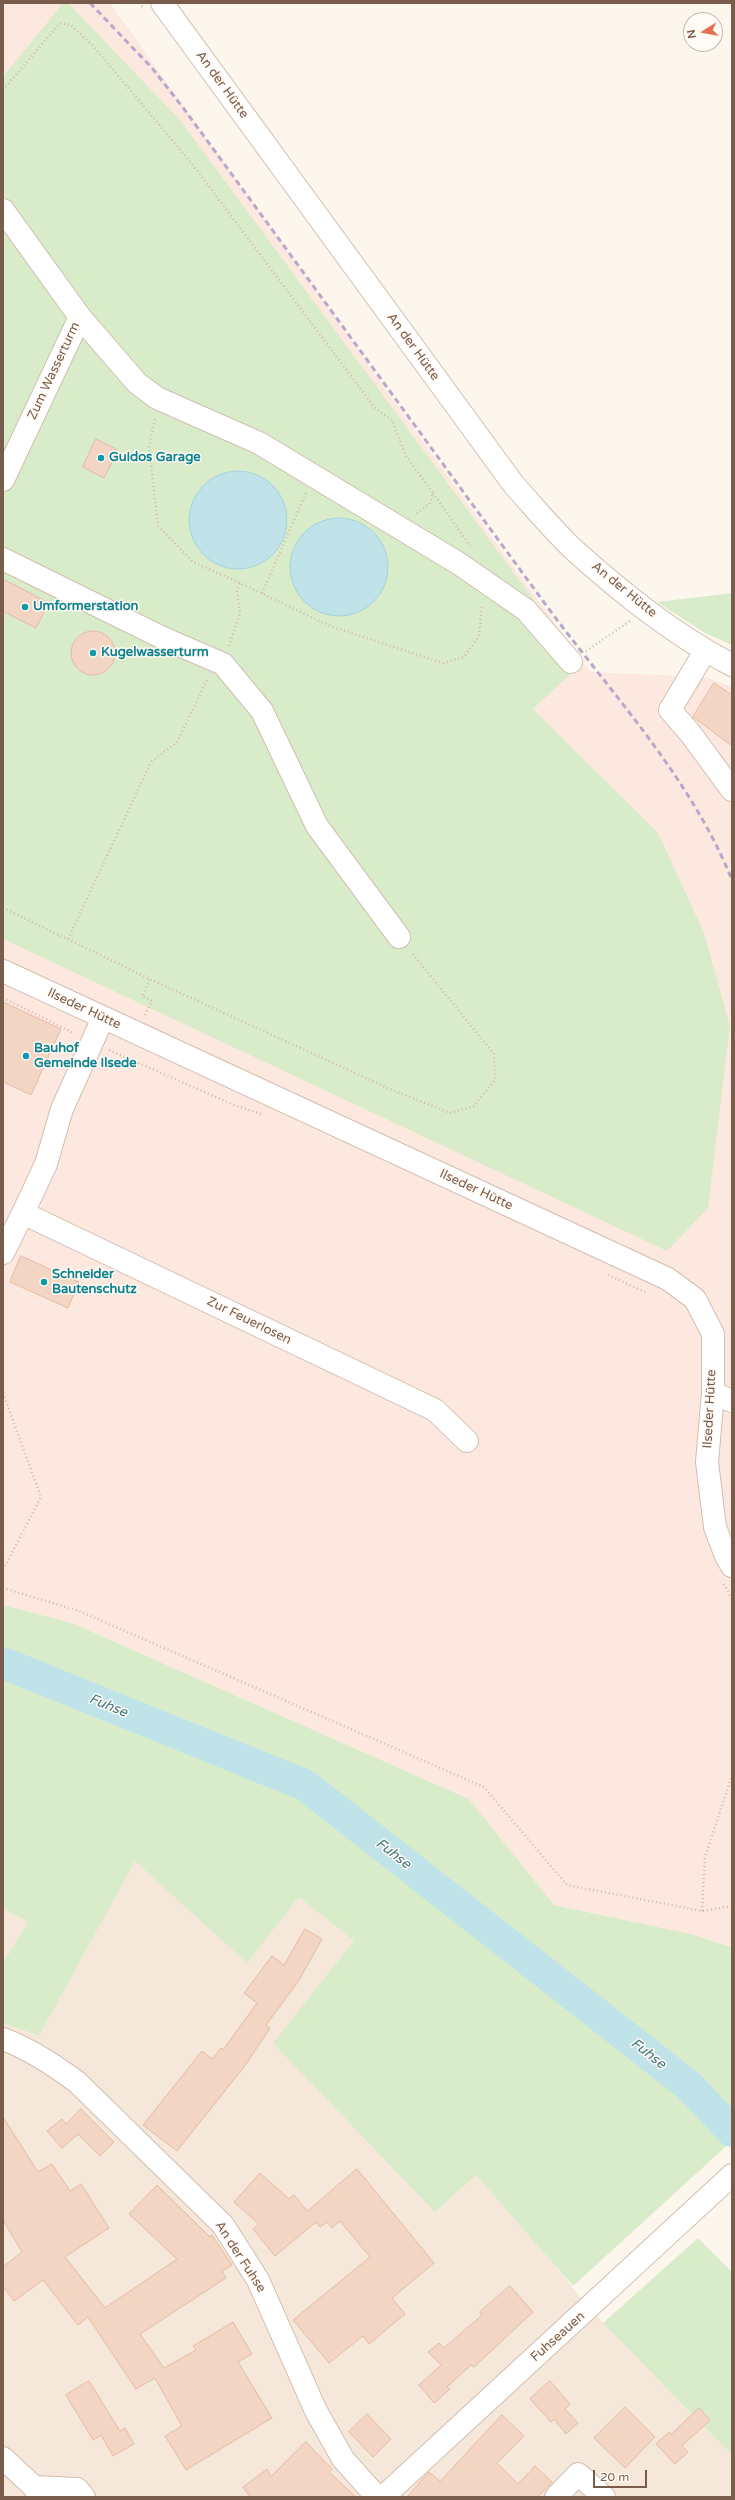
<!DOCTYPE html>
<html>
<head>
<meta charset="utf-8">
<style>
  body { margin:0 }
  #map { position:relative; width:735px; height:2500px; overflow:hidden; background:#fdf6ec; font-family:"Varela Round",sans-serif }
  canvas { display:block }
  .frame { position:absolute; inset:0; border:4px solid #7a5c4d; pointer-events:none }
  .north { position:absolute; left:683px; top:12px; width:40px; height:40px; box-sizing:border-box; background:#fffaf3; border:1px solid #cabbb1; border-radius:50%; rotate:259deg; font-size:11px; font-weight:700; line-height:16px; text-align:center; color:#7a5c4d }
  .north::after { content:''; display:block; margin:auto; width:14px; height:18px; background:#e76f51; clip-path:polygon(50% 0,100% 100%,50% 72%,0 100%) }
  .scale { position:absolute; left:593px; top:2470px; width:54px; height:18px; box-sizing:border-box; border:2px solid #7a5c4d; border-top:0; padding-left:5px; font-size:12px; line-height:14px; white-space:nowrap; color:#7a5c4d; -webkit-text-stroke:3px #fffaf3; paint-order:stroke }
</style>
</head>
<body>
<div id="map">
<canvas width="735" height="2500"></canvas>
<div class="frame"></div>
<div class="north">N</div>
<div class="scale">20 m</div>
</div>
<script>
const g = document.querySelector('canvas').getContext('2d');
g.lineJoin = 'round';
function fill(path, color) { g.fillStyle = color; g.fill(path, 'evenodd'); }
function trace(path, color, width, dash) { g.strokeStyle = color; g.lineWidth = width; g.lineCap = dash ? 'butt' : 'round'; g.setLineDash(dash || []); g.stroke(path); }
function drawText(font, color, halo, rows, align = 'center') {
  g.font = font + ' "Varela Round",sans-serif'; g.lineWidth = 3; g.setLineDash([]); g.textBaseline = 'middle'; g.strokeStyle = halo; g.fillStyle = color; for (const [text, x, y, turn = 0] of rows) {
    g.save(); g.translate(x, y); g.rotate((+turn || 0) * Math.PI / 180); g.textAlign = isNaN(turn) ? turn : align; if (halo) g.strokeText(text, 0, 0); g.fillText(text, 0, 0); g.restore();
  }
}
fill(new Path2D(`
  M135,1860L247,1962L299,1897L354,1941L435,2212L476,2175L539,2246L589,2308L732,2455V2497H3V2023L39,2036Z
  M3,1908L28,1922L3,1963Z`), '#f5e8da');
fill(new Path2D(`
  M3,3H110L477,517L591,672L706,677L732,687V1947L691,1934L554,1905L469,1799L72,1623L3,1605Z`), '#fde8e0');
fill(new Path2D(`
  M63,3H68L180,120L581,664L533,709L658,833L704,933L730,1026L708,1208L667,1251L3,939V77Z
  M732,593V645L705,633L657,602Z
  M3,1605L72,1623L469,1799L554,1905L691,1934L732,1947V2141L573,2286L476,2175L435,2212L273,2043L354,1941L299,1897L247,1963L135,1861L39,2036L3,2023V1963L28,1922L3,1908Z
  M698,2238L732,2272V2455L603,2323Z`), '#d8ecc9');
const water = new Path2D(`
  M189 520a49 49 0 1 1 98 0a49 49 0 1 1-98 0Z
  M290 567a49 49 0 1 1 98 0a49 49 0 1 1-98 0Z`);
fill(water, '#bfe3e8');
trace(water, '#a5d3da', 1);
trace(new Path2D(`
  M3,1663L305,1785L688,2085L732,2131`), '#bfe3e8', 32);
const building = new Path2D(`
  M96,439L118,450L104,478L83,467Z
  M3,579L49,603L36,628L3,611Z
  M71 653a22 22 0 1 1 44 0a22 22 0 1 1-44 0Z
  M714,683L732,695V746L693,717Z
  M3,1002L61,1029L31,1095L3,1082Z
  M21,1256L79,1282L68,1308L10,1282Z
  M305,1929L322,1939L298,1982L266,2025L270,2028L244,2067L177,2151L143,2125L202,2051L212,2059L221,2048L223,2050L257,2003L244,1993L272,1956L284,1965Z
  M81,2109L114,2142L100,2156L78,2134L62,2148L47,2131L62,2119L66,2124Z
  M3,2117L38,2172L52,2164L70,2191L81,2184L109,2228L65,2257L105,2308L177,2259L129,2214L157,2185L210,2237L212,2235L232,2265L222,2271L226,2278L140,2334L164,2368L196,2350L193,2346L233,2322L252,2354L238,2362L272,2418L186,2470L165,2436L182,2426L155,2378L136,2389L88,2317L78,2325L43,2280L14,2301L3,2286V2267L22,2252L3,2220Z
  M357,2169L434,2263L392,2298L405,2314L369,2344L363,2336L329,2363L293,2320L370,2257L340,2221L332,2228L327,2222L320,2227L316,2222L275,2256L253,2229L259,2224L234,2202L260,2173L289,2199L294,2195L307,2211Z
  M510,2286L533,2312L474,2367L471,2365L447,2387L450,2389L434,2403L419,2385L441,2365L428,2352L439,2343L444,2348L482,2315L480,2312Z
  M89,2381L120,2431L125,2428L134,2444L113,2456L101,2435L93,2440L66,2395Z
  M550,2381L570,2404L565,2409L578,2423L566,2434L554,2419L551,2422L530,2399Z
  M625,2407L655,2437L625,2468L594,2438Z
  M699,2408L710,2420L682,2446L688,2452L675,2464L656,2444L669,2432L671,2434Z
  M367,2414L391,2439L373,2457L349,2432Z
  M502,2415L524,2436L497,2463L518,2484L535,2466L552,2482L538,2497H407L429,2472L440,2481Z
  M306,2442L332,2469L329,2472L356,2497H250L243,2487L267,2469L271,2476Z`);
fill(building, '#f3d5c3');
trace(building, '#e6bba3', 1);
const minor = new Path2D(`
  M162,3L514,485C534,507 553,530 574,550C622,593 674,635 732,665
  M3,210L80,317L137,383L157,398L259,443L458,563L526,610L571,662
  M3,480L80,317
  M3,559L163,638L223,664L262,711L317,826L399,937
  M705,651L670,710L690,733L732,790
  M3,971L668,1279L695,1299L713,1334V1393L707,1462L715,1527L726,1556L732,1566
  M103,1018L62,1109L46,1164L23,1213L435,1410L467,1441
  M3,1253L23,1213
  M713,1393L732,1401
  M3,2039C30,2049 54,2065 77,2082L223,2225L258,2280L316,2411L343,2459L377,2497
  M3,2458L34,2487L40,2497
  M34,2487L77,2489L84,2497
  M383,2497L732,2175
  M556,2497L578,2474L604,2497`);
trace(minor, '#d1beb0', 24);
trace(new Path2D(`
  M139,3L143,7
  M3,90L60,23L71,25L93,46L193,165L375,408L392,420L406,456L433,493L430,503L415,515
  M155,419L149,447L158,526L193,562L240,583
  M433,493L470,546
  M262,593L306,493
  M229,646L240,613L237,591L240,583L330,626L443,663L464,657L479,636L482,604
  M586,651L630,621
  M3,908L150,979L390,1089L450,1113L474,1106L495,1080L494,1054L411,952
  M68,939L151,762L177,742L208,678
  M3,998L74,1033
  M145,1015L152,1001L142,996L150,979
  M109,1050L234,1105L261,1114
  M608,1275L645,1292
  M3,1393L41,1497L3,1570
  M724,1584L732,1600
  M3,1588L79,1611L484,1787L567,1885L702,1911L732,1906
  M702,1911L705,1857L732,1775`), '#d9b8a5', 2.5, [1, 3]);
trace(minor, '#fff', 22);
trace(new Path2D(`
  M90,3L152,68L184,109C304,273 423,437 543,601C609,691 690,776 732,880`), '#b9a8c9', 3, [6, 4]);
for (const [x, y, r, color] of [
  [101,458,4,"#0f9aa8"],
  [25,607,4,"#0f9aa8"],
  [93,653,4,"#0f9aa8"],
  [26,1056,4,"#0f9aa8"],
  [44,1282,4,"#0f9aa8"]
]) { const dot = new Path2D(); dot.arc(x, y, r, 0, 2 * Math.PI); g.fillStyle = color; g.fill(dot); trace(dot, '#fffaf3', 1.5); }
drawText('13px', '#7a5c4d', '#fffaf3', [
  ["An der Hütte",222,85,54],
  ["An der Hütte",413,347,54],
  ["Zum Wasserturm",54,371,-65],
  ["An der Hütte",624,590,39],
  ["Ilseder Hütte",84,1009,25],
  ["Ilseder Hütte",476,1190,25],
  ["Zur Feuerlosen",249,1321,26],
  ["Ilseder Hütte",710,1409,-87],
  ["An der Fuhse",240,2257,57],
  ["Fuhseauen",558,2337,-42]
]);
drawText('bold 13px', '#0d838f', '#fffaf3', [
  ["Guidos Garage",109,458],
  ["Umformerstation",33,607],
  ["Kugelwasserturm",101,653],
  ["Bauhof",34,1049],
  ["Gemeinde Ilsede",34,1064],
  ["Schneider",52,1275],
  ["Bautenschutz",52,1290]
], 'left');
drawText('italic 14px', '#437c86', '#fffaf3', [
  ["Fuhse",108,1706,22],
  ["Fuhse",393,1854,38],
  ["Fuhse",648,2054,38]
]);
</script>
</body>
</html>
